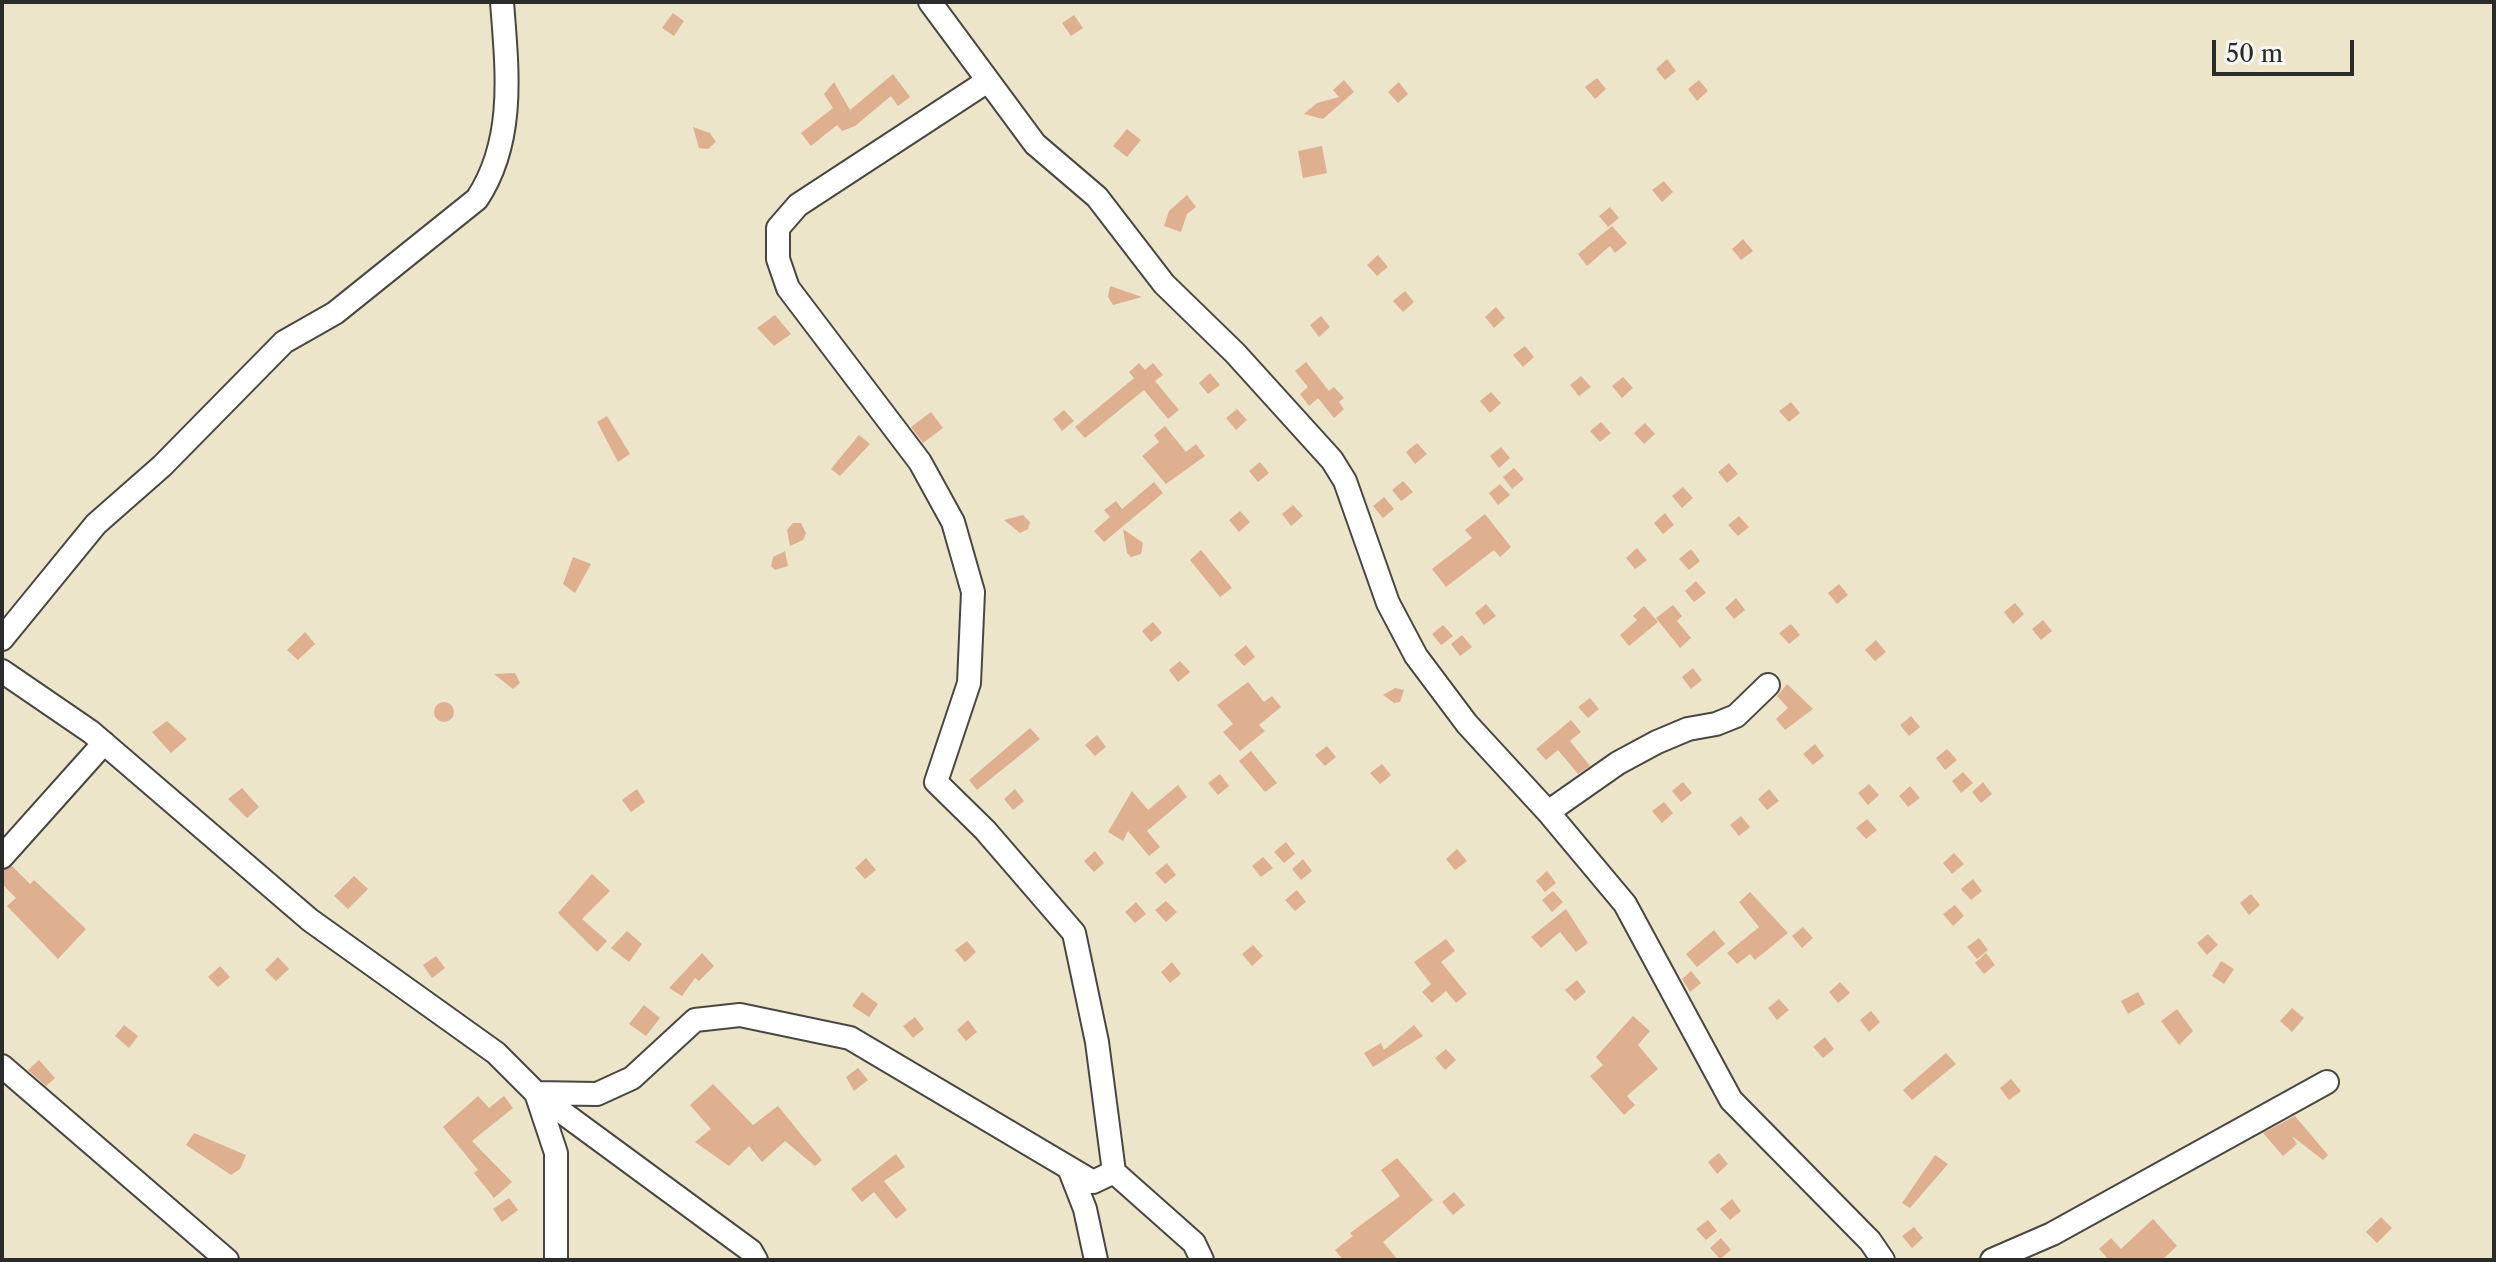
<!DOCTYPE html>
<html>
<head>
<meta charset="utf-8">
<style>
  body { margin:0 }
  #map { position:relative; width:2496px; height:1262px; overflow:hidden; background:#ece5c9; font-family:"Libre Caslon Text",serif }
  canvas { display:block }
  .frame { position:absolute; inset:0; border:4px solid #2b2b2b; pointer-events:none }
  .scale { position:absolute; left:2212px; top:40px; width:142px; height:36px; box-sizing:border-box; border:4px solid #2b2b2b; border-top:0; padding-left:10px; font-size:24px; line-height:28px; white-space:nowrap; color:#2b2b2b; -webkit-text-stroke:6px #f6f6f2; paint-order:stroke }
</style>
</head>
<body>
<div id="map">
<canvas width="2496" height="1262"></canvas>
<div class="frame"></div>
<div class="scale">50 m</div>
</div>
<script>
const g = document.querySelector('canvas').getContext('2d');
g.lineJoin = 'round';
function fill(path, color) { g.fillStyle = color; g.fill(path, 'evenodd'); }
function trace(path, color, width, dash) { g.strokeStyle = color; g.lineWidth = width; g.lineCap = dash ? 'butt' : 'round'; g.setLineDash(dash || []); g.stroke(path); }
fill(new Path2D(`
  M673,13L684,21L674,36L662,28Z
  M1074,15L1083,28L1071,36L1062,23Z
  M1667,59L1676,71L1665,80L1656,69Z
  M893,74L910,97L898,106L891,96L855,126L842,131L837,125L811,146L801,133L833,108L824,94L834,82L850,110Z
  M1597,78L1606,89L1595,99L1585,87Z
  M1344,80L1354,92L1323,119L1304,114L1317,103L1339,97L1333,90Z
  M1699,80L1708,91L1697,101L1688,89Z
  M1399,82L1408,94L1398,103L1388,92Z
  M693,127L710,133L716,142L708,149L699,148Z
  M1127,129L1141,140L1127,157L1113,146Z
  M1322,146L1327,173L1303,178L1298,151Z
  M1664,181L1673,192L1662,202L1652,190Z
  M1187,195L1196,207L1187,214L1181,232L1164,226L1169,211Z
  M1610,207L1619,218L1608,227L1599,216Z
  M1612,226L1627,243L1615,253L1610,246L1587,266L1578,254Z
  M1743,239L1753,251L1741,260L1732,249Z
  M1378,255L1388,267L1377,276L1367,265Z
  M1110,286L1142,297L1113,305L1108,297Z
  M1405,291L1414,302L1403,312L1393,301Z
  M1496,307L1505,318L1494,328L1485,317Z
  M775,315L791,334L774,346L757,328Z
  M1321,316L1330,327L1319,337L1310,325Z
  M1525,346L1534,357L1523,367L1513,355Z
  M1306,362L1329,391L1334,387L1344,398L1339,402L1344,409L1334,418L1318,398L1309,406L1300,394L1308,387L1295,371Z
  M1139,363L1145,370L1153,363L1163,375L1155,381L1179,410L1168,419L1144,390L1085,438L1075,427L1134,378L1129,372Z
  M1210,373L1220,385L1208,394L1199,383Z
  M1581,376L1591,387L1579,396L1570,385Z
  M1623,377L1633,388L1622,398L1612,386Z
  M1491,392L1501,403L1490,413L1480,401Z
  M1791,402L1800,413L1789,422L1779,411Z
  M1237,409L1247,420L1236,430L1226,418Z
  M1064,410L1074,421L1062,431L1053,419Z
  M931,412L943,428L923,443L911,427Z
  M607,416L630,454L618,462L597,422Z
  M1601,422L1611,433L1600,442L1590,431Z
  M1645,423L1655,434L1644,444L1634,433Z
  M1165,426L1186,452L1196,444L1205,456L1166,484L1142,456L1159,442L1154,435Z
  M859,435L870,444L840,476L831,469Z
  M1417,443L1427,454L1415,464L1406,452Z
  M1501,447L1510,458L1499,468L1490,456Z
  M1260,462L1269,473L1258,482L1249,471Z
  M1729,463L1738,474L1727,483L1718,472Z
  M1514,468L1524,479L1512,489L1503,477Z
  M1403,481L1413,492L1401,501L1392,490Z
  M1154,482L1163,493L1104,542L1094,531L1110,517L1104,510L1116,501L1122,509Z
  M1500,484L1510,495L1498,505L1489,493Z
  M1683,487L1693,498L1682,508L1672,496Z
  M1384,497L1394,509L1383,518L1373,506Z
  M1293,505L1303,516L1291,526L1282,514Z
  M1240,511L1250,522L1239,532L1229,520Z
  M1665,513L1674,525L1663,534L1654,523Z
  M1485,514L1511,547L1500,557L1494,550L1446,587L1432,569L1472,538L1465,530Z
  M1023,515L1030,522L1028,529L1020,533L1004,520Z
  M1739,516L1749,527L1738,536L1728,525Z
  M793,523H801L806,533L803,540L790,546L787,530Z
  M1123,529L1143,543L1141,554L1131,557L1127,553Z
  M1637,548L1647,560L1635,569L1626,558Z
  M1691,549L1700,561L1689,570L1679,559Z
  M1201,550L1232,588L1220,597L1190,560Z
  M785,551L788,566L775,570L771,566L773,557Z
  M573,557L591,564L575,593L563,584Z
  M1696,581L1706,593L1694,602L1685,591Z
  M1839,584L1848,595L1837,604L1828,593Z
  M1736,598L1745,610L1734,619L1725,608Z
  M2015,603L2024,614L2013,624L2004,612Z
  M1486,604L1496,616L1484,625L1475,613Z
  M1673,605L1682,616L1677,621L1691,638L1680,648L1656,618Z
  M1644,606L1658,622L1629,646L1620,635L1637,620L1633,616Z
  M2043,620L2052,631L2041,640L2032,629Z
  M1153,622L1162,633L1151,642L1142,631Z
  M1791,624L1800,635L1789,644L1779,633Z
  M1443,625L1453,636L1441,645L1432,634Z
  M305,632L315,644L298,660L287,650Z
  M1462,635L1472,647L1460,656L1451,644Z
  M1876,640L1886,652L1875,661L1865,650Z
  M1246,645L1255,657L1244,666L1234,655Z
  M1180,661L1190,672L1178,682L1169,670Z
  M1693,668L1702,680L1691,689L1682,677Z
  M515,673L520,683L513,689L494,674Z
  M1248,682L1264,702L1272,696L1281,707L1259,725L1265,731L1240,751L1223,732L1233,724L1217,705Z
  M1787,684L1813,709L1785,730L1776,719L1788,708L1777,696Z
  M1395,688L1404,690L1400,702L1394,703L1383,695Z
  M1590,698L1599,709L1588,718L1578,707Z
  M434 712a10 10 0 1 1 20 0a10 10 0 1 1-20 0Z
  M1911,716L1920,727L1909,736L1900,725Z
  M1571,720L1581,732L1570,741L1590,766L1578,774L1558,750L1546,760L1536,749Z
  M167,721L187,739L171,753L152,732Z
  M1030,728L1040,739L977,790L969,780Z
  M1097,735L1106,747L1095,756L1085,745Z
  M1815,744L1824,756L1813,765L1803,754Z
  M1327,746L1336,757L1325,766L1315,755Z
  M1947,749L1957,760L1945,770L1936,758Z
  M1251,751L1277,783L1265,792L1239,761Z
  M1382,764L1391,775L1380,784L1370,773Z
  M1963,772L1973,783L1961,793L1952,781Z
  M1220,774L1229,786L1218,795L1208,783Z
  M1683,782L1692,793L1681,802L1672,791Z
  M1983,782L1992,794L1981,803L1972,792Z
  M1869,784L1879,795L1868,805L1858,793Z
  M1178,785L1187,797L1147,831L1160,847L1149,856L1128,831L1123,841L1108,832L1132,791L1148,810Z
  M1910,786L1920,798L1908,807L1899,796Z
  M242,788L259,807L247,818L228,799Z
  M637,789L645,802L631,812L622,800Z
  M1015,789L1024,801L1013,810L1004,799Z
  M1769,789L1779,801L1767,810L1758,799Z
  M1664,802L1673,813L1662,823L1652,811Z
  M1741,816L1750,827L1739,836L1730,825Z
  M1867,819L1877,830L1866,839L1856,828Z
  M1286,842L1295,854L1284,863L1274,852Z
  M1457,849L1467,861L1455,870L1446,859Z
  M1095,851L1104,863L1094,872L1084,861Z
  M1954,853L1964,864L1952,874L1943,863Z
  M1263,857L1273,868L1261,877L1252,866Z
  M866,858L876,870L865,879L855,868Z
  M1303,859L1312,871L1301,880L1292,869Z
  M1167,863L1176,875L1165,884L1155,873Z
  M12,866L30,884L34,880L86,929L58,959L7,906L16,898L2,884V871Z
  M1547,871L1556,883L1545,892L1536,881Z
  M592,874L610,891L582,919L607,941L597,952L558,913Z
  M354,876L368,889L348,909L334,896Z
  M1973,879L1982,891L1971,900L1961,889Z
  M1297,890L1306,902L1295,911L1285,900Z
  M1553,891L1563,902L1552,912L1542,900Z
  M1750,892L1788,933L1755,960L1750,954L1737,964L1727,953L1759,927L1739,902Z
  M2251,894L2260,905L2249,915L2240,903Z
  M1166,901L1177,912L1166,922L1155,910Z
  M1136,902L1146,914L1135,923L1125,912Z
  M1955,905L1964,916L1953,926L1943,914Z
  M1566,909L1588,943L1576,952L1560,932L1541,948L1531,937Z
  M1803,927L1813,938L1802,948L1792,936Z
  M1714,930L1725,944L1697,967L1686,954Z
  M627,931L642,944L629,962L611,948Z
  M2208,934L2218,945L2207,955L2197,943Z
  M1979,938L1988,950L1977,959L1967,947Z
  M1446,939L1455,951L1441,962L1467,994L1456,1003L1446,991L1432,1003L1422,992L1431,984L1414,962Z
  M967,941L976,952L965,962L955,950Z
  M1253,945L1263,956L1252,966L1242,954Z
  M702,953L714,966L699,981L695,978L682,996L669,988Z
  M1986,953L1995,965L1984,974L1975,963Z
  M436,956L445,968L432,978L423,965Z
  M278,957L289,969L276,981L265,970Z
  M2221,961L2234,969L2224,984L2212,976Z
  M1172,962L1181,974L1170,983L1161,972Z
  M220,966L230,977L218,987L208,977Z
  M1691,971L1701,983L1690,992L1682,979Z
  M1577,980L1586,992L1575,1001L1565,990Z
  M1840,982L1850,993L1838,1003L1829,992Z
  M862,992L878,1004L869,1017L852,1006Z
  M2138,992L2145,1004L2128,1014L2121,1001Z
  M1779,999L1789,1010L1777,1020L1768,1008Z
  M644,1005L660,1018L646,1036L629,1024Z
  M2292,1008L2304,1018L2292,1032L2280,1021Z
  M2177,1009L2193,1031L2179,1045L2161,1021Z
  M1871,1011L1880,1022L1869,1032L1860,1020Z
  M1633,1016L1650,1031L1638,1045L1658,1069L1627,1096L1635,1105L1624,1115L1590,1076L1603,1065L1596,1057Z
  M915,1017L924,1029L913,1038L903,1026Z
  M968,1020L977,1032L966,1041L957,1030Z
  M124,1025L138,1036L129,1048L115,1036Z
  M1414,1025L1423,1036L1373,1067L1364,1053L1381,1043L1384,1050Z
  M1825,1037L1834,1049L1823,1058L1813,1047Z
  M1446,1049L1456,1060L1445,1070L1435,1058Z
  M1946,1053L1956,1064L1912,1100L1903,1090Z
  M39,1060L55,1078L46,1086L28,1070Z
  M858,1068L868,1080L854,1091L846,1077Z
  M2011,1079L2021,1091L2009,1100L2000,1088Z
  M713,1084L753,1125L778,1106L822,1160L815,1166L785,1141L762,1162L749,1146L729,1166L695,1142L711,1129L690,1105Z
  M478,1096L489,1108L504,1096L513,1108L472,1141L512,1182L494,1198L474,1173L478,1170L443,1127Z
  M2295,1116L2328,1155L2323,1160L2292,1136L2297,1144L2283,1156L2263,1133Z
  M194,1133L246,1155L240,1169L231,1175L186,1145Z
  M1719,1153L1728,1164L1717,1174L1708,1162Z
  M896,1154L905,1167L884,1181L907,1210L896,1219L874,1192L862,1202L851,1189Z
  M1935,1155L1948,1164L1910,1208L1902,1203Z
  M1397,1158L1433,1200L1383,1242L1398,1260H1343L1335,1250L1353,1236L1350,1233L1400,1196L1381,1170Z
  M1454,1192L1465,1205L1453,1215L1442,1202Z
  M509,1198L518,1210L502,1222L493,1209Z
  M1732,1199L1741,1211L1730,1220L1720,1209Z
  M2381,1217L2392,1228L2377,1243L2366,1232Z
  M2153,1219L2177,1246L2162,1260H2109L2099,1249L2111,1238L2121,1249Z
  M1708,1220L1717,1231L1706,1240L1696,1229Z
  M1914,1227L1923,1238L1912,1248L1902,1236Z
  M1721,1238L1731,1250L1720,1259L1710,1248Z`), '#deb090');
const minor = new Path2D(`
  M930,2L1035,144L1097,197L1164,284L1235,353L1332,460L1345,481L1388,603L1416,656L1467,724L1548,812L1625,904L1731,1100L1870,1241L1883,1260
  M986,82L798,205L778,228V259L788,288L920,462L953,522L973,592L969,683L936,782L985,830L1074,933L1097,1042L1114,1172
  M2,639L96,524L162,466L284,342L335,313L477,199C516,140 507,69 502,2
  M2,671L91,732L310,920L496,1053L536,1093L556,1153V1260
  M1548,812L1618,763L1657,742L1688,729L1716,724L1736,716L1768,685
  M2,857L104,743
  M2,1066L227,1260
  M536,1093L597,1094L632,1078L695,1020L740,1015L850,1038L1093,1182L1114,1172L1194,1243L1202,1260
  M536,1093L751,1251L756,1260
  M1069,1168L1085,1209L1096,1260
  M1992,1260L2052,1234L2327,1082`);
trace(minor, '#484743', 26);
trace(minor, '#fff', 22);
</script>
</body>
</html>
